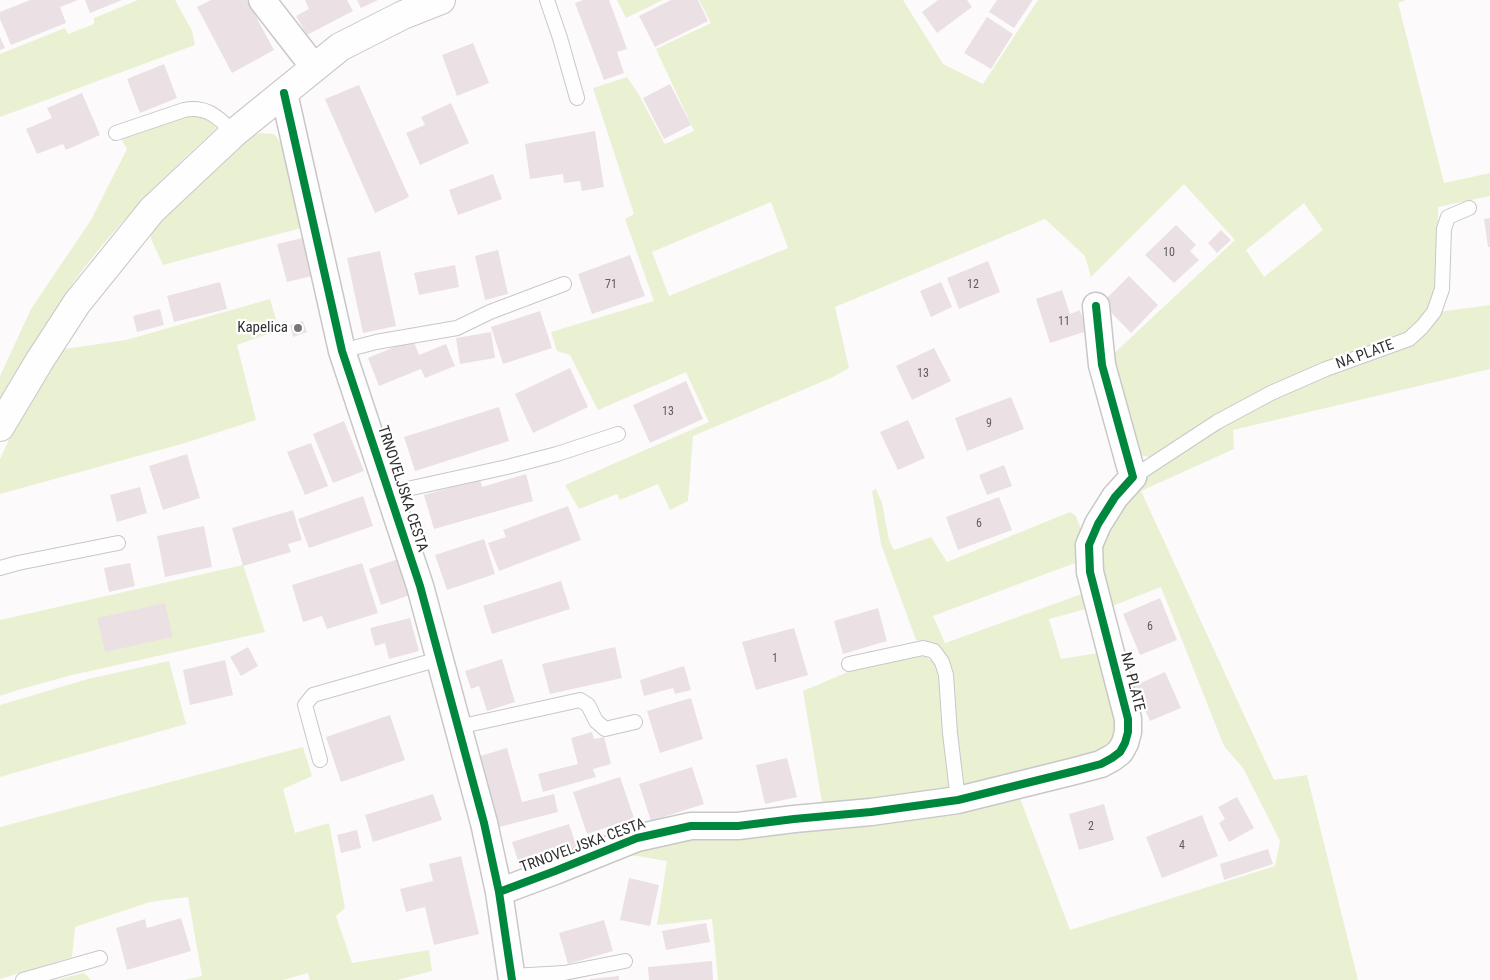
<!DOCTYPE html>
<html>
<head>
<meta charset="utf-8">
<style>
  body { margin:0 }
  canvas { display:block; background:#fcfafb }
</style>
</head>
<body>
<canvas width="1490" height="980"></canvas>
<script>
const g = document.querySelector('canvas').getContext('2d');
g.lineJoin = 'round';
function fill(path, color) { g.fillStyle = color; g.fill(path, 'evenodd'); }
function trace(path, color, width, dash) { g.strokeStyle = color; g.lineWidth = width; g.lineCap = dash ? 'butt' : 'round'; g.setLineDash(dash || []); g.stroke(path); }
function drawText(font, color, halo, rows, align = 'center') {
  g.font = font + ' "Roboto Condensed",sans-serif'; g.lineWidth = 4.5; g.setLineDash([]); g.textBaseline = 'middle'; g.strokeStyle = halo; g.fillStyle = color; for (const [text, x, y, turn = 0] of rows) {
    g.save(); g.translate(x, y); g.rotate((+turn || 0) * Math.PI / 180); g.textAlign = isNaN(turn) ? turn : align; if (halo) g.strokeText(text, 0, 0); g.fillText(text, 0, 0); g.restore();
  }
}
fill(new Path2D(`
  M138,0H175L192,31L195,45L0,117V54L65,28L68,34L94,24V18Z
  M617,0H663L626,18Z
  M699,0H903L943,64L983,84L1038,0H1406L1398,3L1444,183L1490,173V196L1438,207C1438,235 1442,286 1428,310C1422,319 1414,326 1406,333L1149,457L1139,455L1108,359L1235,240L1184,184L1091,277L1085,256L1045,219L835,307L849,368L831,378L693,436L688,501L670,510L658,484L620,500L617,494L579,509L565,485L709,422L686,372L598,410L570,355L557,351L551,332L654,301L625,219L634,214L593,88L627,77L639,95L665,144L694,131L656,49L711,23ZM771,202L788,248L669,296L652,252ZM1304,203L1323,230L1264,277L1246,250Z
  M196,111L213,121L216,129C162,178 108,232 67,292C43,328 21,366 0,404V376L31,309L91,220L127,149L121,139Z
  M260,133L274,134L282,144L301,228L163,265L151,239V232L201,179L251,137Z
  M270,299L279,330L237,345L256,420L185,443L0,494V459L19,418L58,350L126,340Z
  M1490,305V369L1233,430L1234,449L1141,491L1274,780L1307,775L1358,980H718L712,919L657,925L667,861L624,854L639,844L1018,793L1070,930L1275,866L1280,841L1243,768L1224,746L1161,587L1107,608L1095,546L1135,484L1179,450L1307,381L1366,360L1438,312Z
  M876,489L882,503L889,540L894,550L931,537L947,562L1070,512L1076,516L1082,532L1093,607L1049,619L1061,659L1104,652L1121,715L1110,751L969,791L964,784L955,733L952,677L927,642L916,640L881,544L872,491ZM1075,563L1082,594L945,643L933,616Z
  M243,565L265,632L72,675L21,689L0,696V620Z
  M922,655L934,662L938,675L950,789L823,808L803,691L855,669Z
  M169,661L186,724L0,777V705L88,679Z
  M303,747L312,776L283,789L295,833L329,823L345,908L336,916L352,963L429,950L432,971L397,980H310L308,973L283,980H184L202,976L188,897L150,902L75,927L72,957L0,979V827Z
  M84,973L91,980H55Z`), '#eaf1d3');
fill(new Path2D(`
  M30,0H78L60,7L66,23L11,45L0,19V12Z
  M85,0H122L90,13Z
  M211,0H247L274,50L232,73L197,7Z
  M305,0H347L353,11L307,35L296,16L309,9Z
  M357,0H378L361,8Z
  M583,0H609L627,49L617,52L624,73L604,80L575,3Z
  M671,0H698L708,21L655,47L639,16Z
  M938,0H967L972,7L937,33L922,12Z
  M997,0H1033L1014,28L989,12Z
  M987,17L1013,34L991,69L964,53Z
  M0,37L5,48L0,50Z
  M473,43L489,83L457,96L442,55Z
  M164,64L177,98L140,113L127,79Z
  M670,84L691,125L664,139L643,98Z
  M359,85L409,197L375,213L325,99Z
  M82,93L100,135L66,150L63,144L37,154L26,129L52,118L47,108Z
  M451,103L469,143L420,165L406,133L425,125L421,117Z
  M595,131L604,187L582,191L580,181L564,183L563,174L530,179L525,144Z
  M493,174L502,199L458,215L449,190Z
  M1490,218V247H1488L1484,219Z
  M1176,225L1196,245L1190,251L1199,260L1174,283L1145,255Z
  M1221,230L1231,240L1217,253L1208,243Z
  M302,238L312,276L287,282L277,244Z
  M498,250L508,294L485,300L475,256Z
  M380,251L396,326L363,333L347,258Z
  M630,255L645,296L592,314L578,274Z
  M988,261L1000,292L959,309L947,278Z
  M455,265L459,287L419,295L414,273Z
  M1129,276L1158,305L1131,333L1102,303Z
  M220,282L227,309L174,322L167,296Z
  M941,282L952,307L931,317L920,291Z
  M1062,290L1070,314L1080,310L1087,331L1050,343L1036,299Z
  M160,309L164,325L137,332L133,316Z
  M540,311L552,348L503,364L491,327Z
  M303,321L307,332L293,337L290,325Z
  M491,332L495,358L460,364L456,338Z
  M413,339L419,355L446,344L455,366L425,378L421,369L379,386L368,358Z
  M934,348L951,381L912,400L896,366Z
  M570,368L588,407L533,433L515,394Z
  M686,381L703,419L650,443L633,405Z
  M1011,397L1024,429L967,451L955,418Z
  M499,407L509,441L415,471L404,437Z
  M908,420L925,458L898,470L880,432Z
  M344,421L364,471L333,483L313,434Z
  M311,443L328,486L305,495L287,452Z
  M187,454L200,498L163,510L149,466Z
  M1004,465L1012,486L987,495L979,475Z
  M526,474L533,501L434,529L424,495L480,479L482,487Z
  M140,487L147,513L117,522L110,495Z
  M363,496L373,526L309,548L298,519Z
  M999,497L1012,530L958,550L946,517Z
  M568,506L581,540L499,571L488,543L506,537L503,530Z
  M293,510L302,540L288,544L291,552L243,566L232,528Z
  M204,526L212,567L165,577L157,536Z
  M484,539L495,574L447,590L435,555Z
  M398,559L410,595L381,605L369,569Z
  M130,563L135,586L109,592L104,568Z
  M362,563L378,613L327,629L322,616L303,622L292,585Z
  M561,581L570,609L492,634L483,606Z
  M1160,598L1177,640L1140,655L1123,614Z
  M165,603L173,637L105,652L97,618Z
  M878,608L887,641L843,654L834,621Z
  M410,618L419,651L389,659L385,643L375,646L370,628Z
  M794,628L808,675L756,690L742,642Z
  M248,647L258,666L241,676L230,657Z
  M615,647L622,678L550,694L542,664Z
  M502,659L515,702L487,711L479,686L471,689L465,671Z
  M225,660L233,695L190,705L183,670Z
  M684,666L691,690L675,694L673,688L644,696L640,680Z
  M1165,672L1181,708L1150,721L1134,686Z
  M691,698L703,739L660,753L647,711Z
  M390,715L405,760L341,782L326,737Z
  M592,732L594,739L604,737L611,764L593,769L596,777L543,792L538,774L578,764L571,738Z
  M507,748L522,802L554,794L558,812L499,827L480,756Z
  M787,758L797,797L765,804L756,765Z
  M692,767L704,804L651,821L639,784Z
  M620,777L634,818L587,834L573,792Z
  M433,794L442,820L373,842L365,815Z
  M1237,797L1254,828L1229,842L1219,823L1225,819L1218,807Z
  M1104,804L1114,840L1079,850L1069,814Z
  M1202,815L1218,856L1162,878L1146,837Z
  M569,824L577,848L520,867L512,842Z
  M357,830L361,848L341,853L337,835Z
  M1268,849L1273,864L1224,880L1220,864Z
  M461,856L479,934L434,945L425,907L406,912L400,889L433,881L429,864Z
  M629,878L659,885L650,926L620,920Z
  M181,918L191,951L127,970L116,928L145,919L147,928Z
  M604,920L613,951L568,964L559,933Z
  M706,923L710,942L666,950L662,931Z
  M712,961L713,980H649L648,967Z
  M619,976V980H590V979Z`), '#ebe1e4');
const lane = new Path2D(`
  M547,0L560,38L577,98
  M116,133L184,110C207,105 219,118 234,133
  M342,351L376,342L457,328L490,312L564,284
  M1133,477L1217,422L1271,393L1326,369L1409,339L1422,327L1434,312L1442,289L1444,229L1448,217L1469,208
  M389,493L507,467L557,454L618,434
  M0,568L18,563L118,543
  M849,664L923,648L934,651L942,662L946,675L950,733L958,800
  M458,727L580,700L588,705L596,721L605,729L635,722
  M320,760L305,705L313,695L439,659
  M512,976L564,973L625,961
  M23,980L100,958`);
const street = new Path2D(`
  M262,0L314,67
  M284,93L342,351L420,586L484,823L499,892L512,980
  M499,892L555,871L637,838L691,826H738L794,819L871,812L958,800L1075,771L1101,764L1112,758L1120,752L1125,743L1128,732V719L1090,572L1089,545L1098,524L1115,497L1133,477L1102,365L1096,306`);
const secondary = new Path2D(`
  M0,427L40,360L77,303L152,210L234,133L340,47L403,15L441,0`);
trace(lane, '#c9c7c8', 16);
trace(street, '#c9c7c8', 29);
trace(secondary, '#c9c7c8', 30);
trace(lane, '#fffefe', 14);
trace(street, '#fffefe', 26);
trace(secondary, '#fffefe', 28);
trace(new Path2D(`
  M284,93L342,351L420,586L484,823L499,892L512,980
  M499,892L555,871L637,838L691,826H738L794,819L871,812L958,800L1075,771L1101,764L1112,758L1120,752L1125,743L1128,732V719L1090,572L1089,545L1098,524L1115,497L1133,477L1102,365L1096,306`), '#00873e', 8);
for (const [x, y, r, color] of [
  [298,328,5,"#787777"]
]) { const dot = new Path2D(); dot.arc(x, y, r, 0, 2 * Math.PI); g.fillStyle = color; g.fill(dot); trace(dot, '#fff', 2); }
drawText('12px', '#605d5e', null, [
  ["10",1169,253],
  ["71",611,285],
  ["12",973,285],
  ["11",1064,322],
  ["13",923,374],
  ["13",668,412],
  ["9",989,424],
  ["6",979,524],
  ["6",1150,627],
  ["1",775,659],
  ["2",1091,827],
  ["4",1182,846]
]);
drawText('15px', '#313030', '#fff', [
  ["Kapelica",288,328]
], 'right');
drawText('15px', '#313030', '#fff', [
  ["NA PLATE",1365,355,-20],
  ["TRNOVELJSKA CESTA",402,489,72],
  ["NA PLATE",1132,682,76],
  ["TRNOVELJSKA CESTA",583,846,-20]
]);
</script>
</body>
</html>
